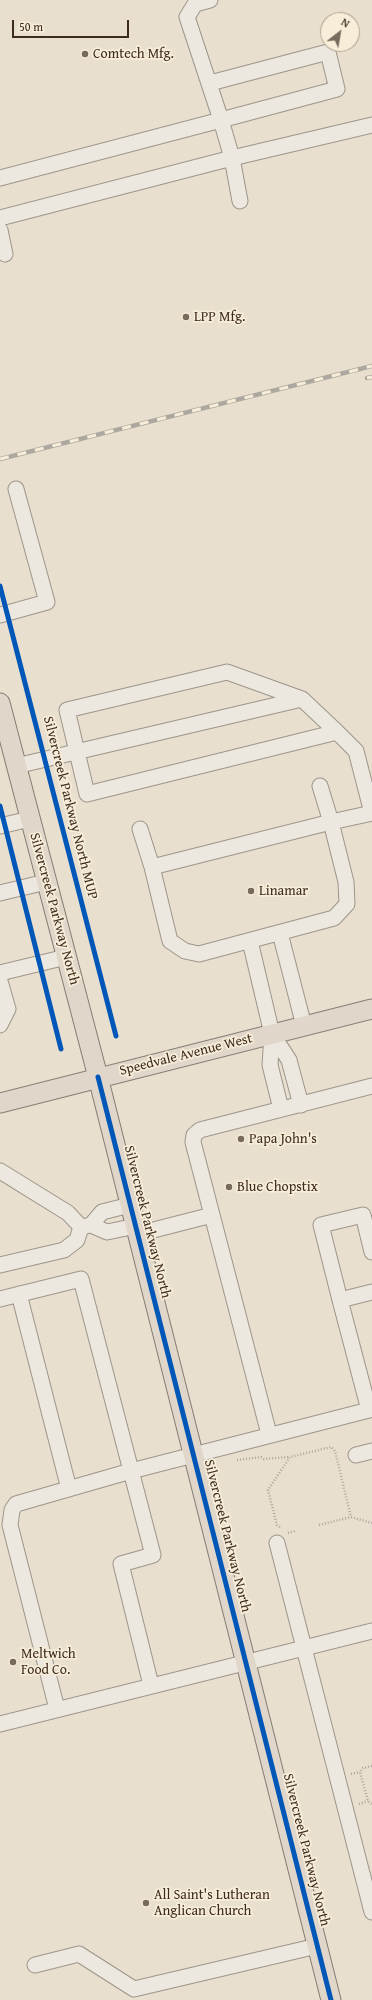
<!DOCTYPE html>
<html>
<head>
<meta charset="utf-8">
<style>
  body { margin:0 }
  #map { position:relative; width:372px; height:2000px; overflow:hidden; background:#e8dfce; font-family:"Gentium Book Plus",serif }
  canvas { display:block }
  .north { position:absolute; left:320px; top:12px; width:40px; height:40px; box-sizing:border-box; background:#f7edd8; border:1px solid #ac9f8e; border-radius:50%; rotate:31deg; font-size:11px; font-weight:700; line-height:16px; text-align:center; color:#3c2b1e }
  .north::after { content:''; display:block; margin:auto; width:14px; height:18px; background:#786a5c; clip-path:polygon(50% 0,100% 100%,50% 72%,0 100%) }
  .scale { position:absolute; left:12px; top:20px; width:117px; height:18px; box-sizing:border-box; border:2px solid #3c2b1e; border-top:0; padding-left:5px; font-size:12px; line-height:14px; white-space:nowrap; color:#3c2b1e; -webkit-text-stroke:3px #f7edd8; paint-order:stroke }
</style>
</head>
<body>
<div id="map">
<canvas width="372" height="2000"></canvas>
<div class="north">N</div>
<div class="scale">50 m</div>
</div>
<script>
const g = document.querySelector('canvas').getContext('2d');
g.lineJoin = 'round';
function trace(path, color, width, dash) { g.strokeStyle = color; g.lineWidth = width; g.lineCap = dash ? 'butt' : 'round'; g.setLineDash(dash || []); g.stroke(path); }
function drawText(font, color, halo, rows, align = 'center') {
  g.font = font + ' "Gentium Book Plus",serif'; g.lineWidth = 3.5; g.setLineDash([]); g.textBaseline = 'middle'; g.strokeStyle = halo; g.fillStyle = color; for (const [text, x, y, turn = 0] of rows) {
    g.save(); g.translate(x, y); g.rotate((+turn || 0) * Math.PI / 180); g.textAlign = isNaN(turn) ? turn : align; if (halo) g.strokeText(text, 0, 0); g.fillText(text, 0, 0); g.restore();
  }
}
const minor = new Path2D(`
  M210,83L328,52L337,89L221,120L187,17L195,4L210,0
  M0,178L221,120L232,158L240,201
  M0,218L232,158L372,125
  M0,230L5,254
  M0,615L47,602L16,489
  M337,732L87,794L67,710L227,672L302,699L337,732L356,751L372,813
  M16,766L302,699
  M320,786L331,822L372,813
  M331,822L346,882L347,904L334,918L199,954L185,951L170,941L152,867Z
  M0,826L30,819
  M140,829L152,867
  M0,893L46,882
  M280,933L304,1026
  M250,941L272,1034L270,1065L281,1109
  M0,973L66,957
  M0,981L8,1009L0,1025
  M272,1034L289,1060L301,1105
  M0,1171L68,1213L81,1227L91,1225L102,1212L130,1205
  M91,1225L107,1232L136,1226
  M138,1234L212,1215
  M0,1265L64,1250L77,1240L81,1227
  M19,1294L69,1489
  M0,1299L81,1279L153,1555L121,1564L151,1685
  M340,1300L321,1225L363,1215L372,1252
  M269,1434L193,1142L194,1135L200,1130L372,1086
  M356,1455L372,1451
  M277,1543L372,1912
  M57,1709L10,1525L12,1510L16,1504L131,1471L369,1410L340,1300L372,1292
  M0,1724L372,1631
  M35,1965L79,1954L134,1989L317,1946`);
const major = new Path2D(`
  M0,703L98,1077L331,2000
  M0,1103L372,1009`);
trace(minor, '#9d958a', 17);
trace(major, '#847d73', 21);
trace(new Path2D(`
  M237,1460L261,1457L264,1459L289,1457
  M319,1525L351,1517L372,1523
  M280,1527L277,1525L268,1490L290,1457L331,1447L335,1451L351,1517
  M288,1533L295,1531
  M372,1766L363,1768L360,1772L368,1801L372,1804
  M351,1774L360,1772
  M359,1804L368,1801`), '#aca8a0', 2.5, [1, 2]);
trace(minor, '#ece8df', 15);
trace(major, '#e0d7ca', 19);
const rail = new Path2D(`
  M367,378L372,377
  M0,459L372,366`);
trace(rail, '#aca8a0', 4.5);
trace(rail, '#f7edd8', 3, [9]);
trace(new Path2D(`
  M0,586L116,1036
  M0,806L61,1049
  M98,1077L331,2000`), '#0057b8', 5);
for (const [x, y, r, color] of [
  [85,54,4,"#786a5c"],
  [186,317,4,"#786a5c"],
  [251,891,4,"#786a5c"],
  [241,1139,4,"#786a5c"],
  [229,1187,4,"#786a5c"],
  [13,1662,4,"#786a5c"],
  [146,1903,4,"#786a5c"]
]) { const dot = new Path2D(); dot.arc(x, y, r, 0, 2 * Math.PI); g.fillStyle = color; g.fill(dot); trace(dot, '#f7edd8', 1.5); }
drawText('14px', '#3c2b1e', '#f7edd8', [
  ["Comtech Mfg.",93,54],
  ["LPP Mfg.",194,317],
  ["Linamar",259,891],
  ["Papa John's",249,1139],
  ["Blue Chopstix",237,1187],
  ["Meltwich",21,1654],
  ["Food Co.",21,1670],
  ["All Saint's Lutheran",154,1895],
  ["Anglican Church",154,1911]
], 'left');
drawText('14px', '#3c2b1e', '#f7edd8', [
  ["Silvercreek Parkway North MUP",70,808,76],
  ["Silvercreek Parkway North",54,909,75],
  ["Speedvale Avenue West",186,1055,-14],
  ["Silvercreek Parkway North",147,1222,76],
  ["Silvercreek Parkway North",227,1536,76],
  ["Silvercreek Parkway North",306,1850,76]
]);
</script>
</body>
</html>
